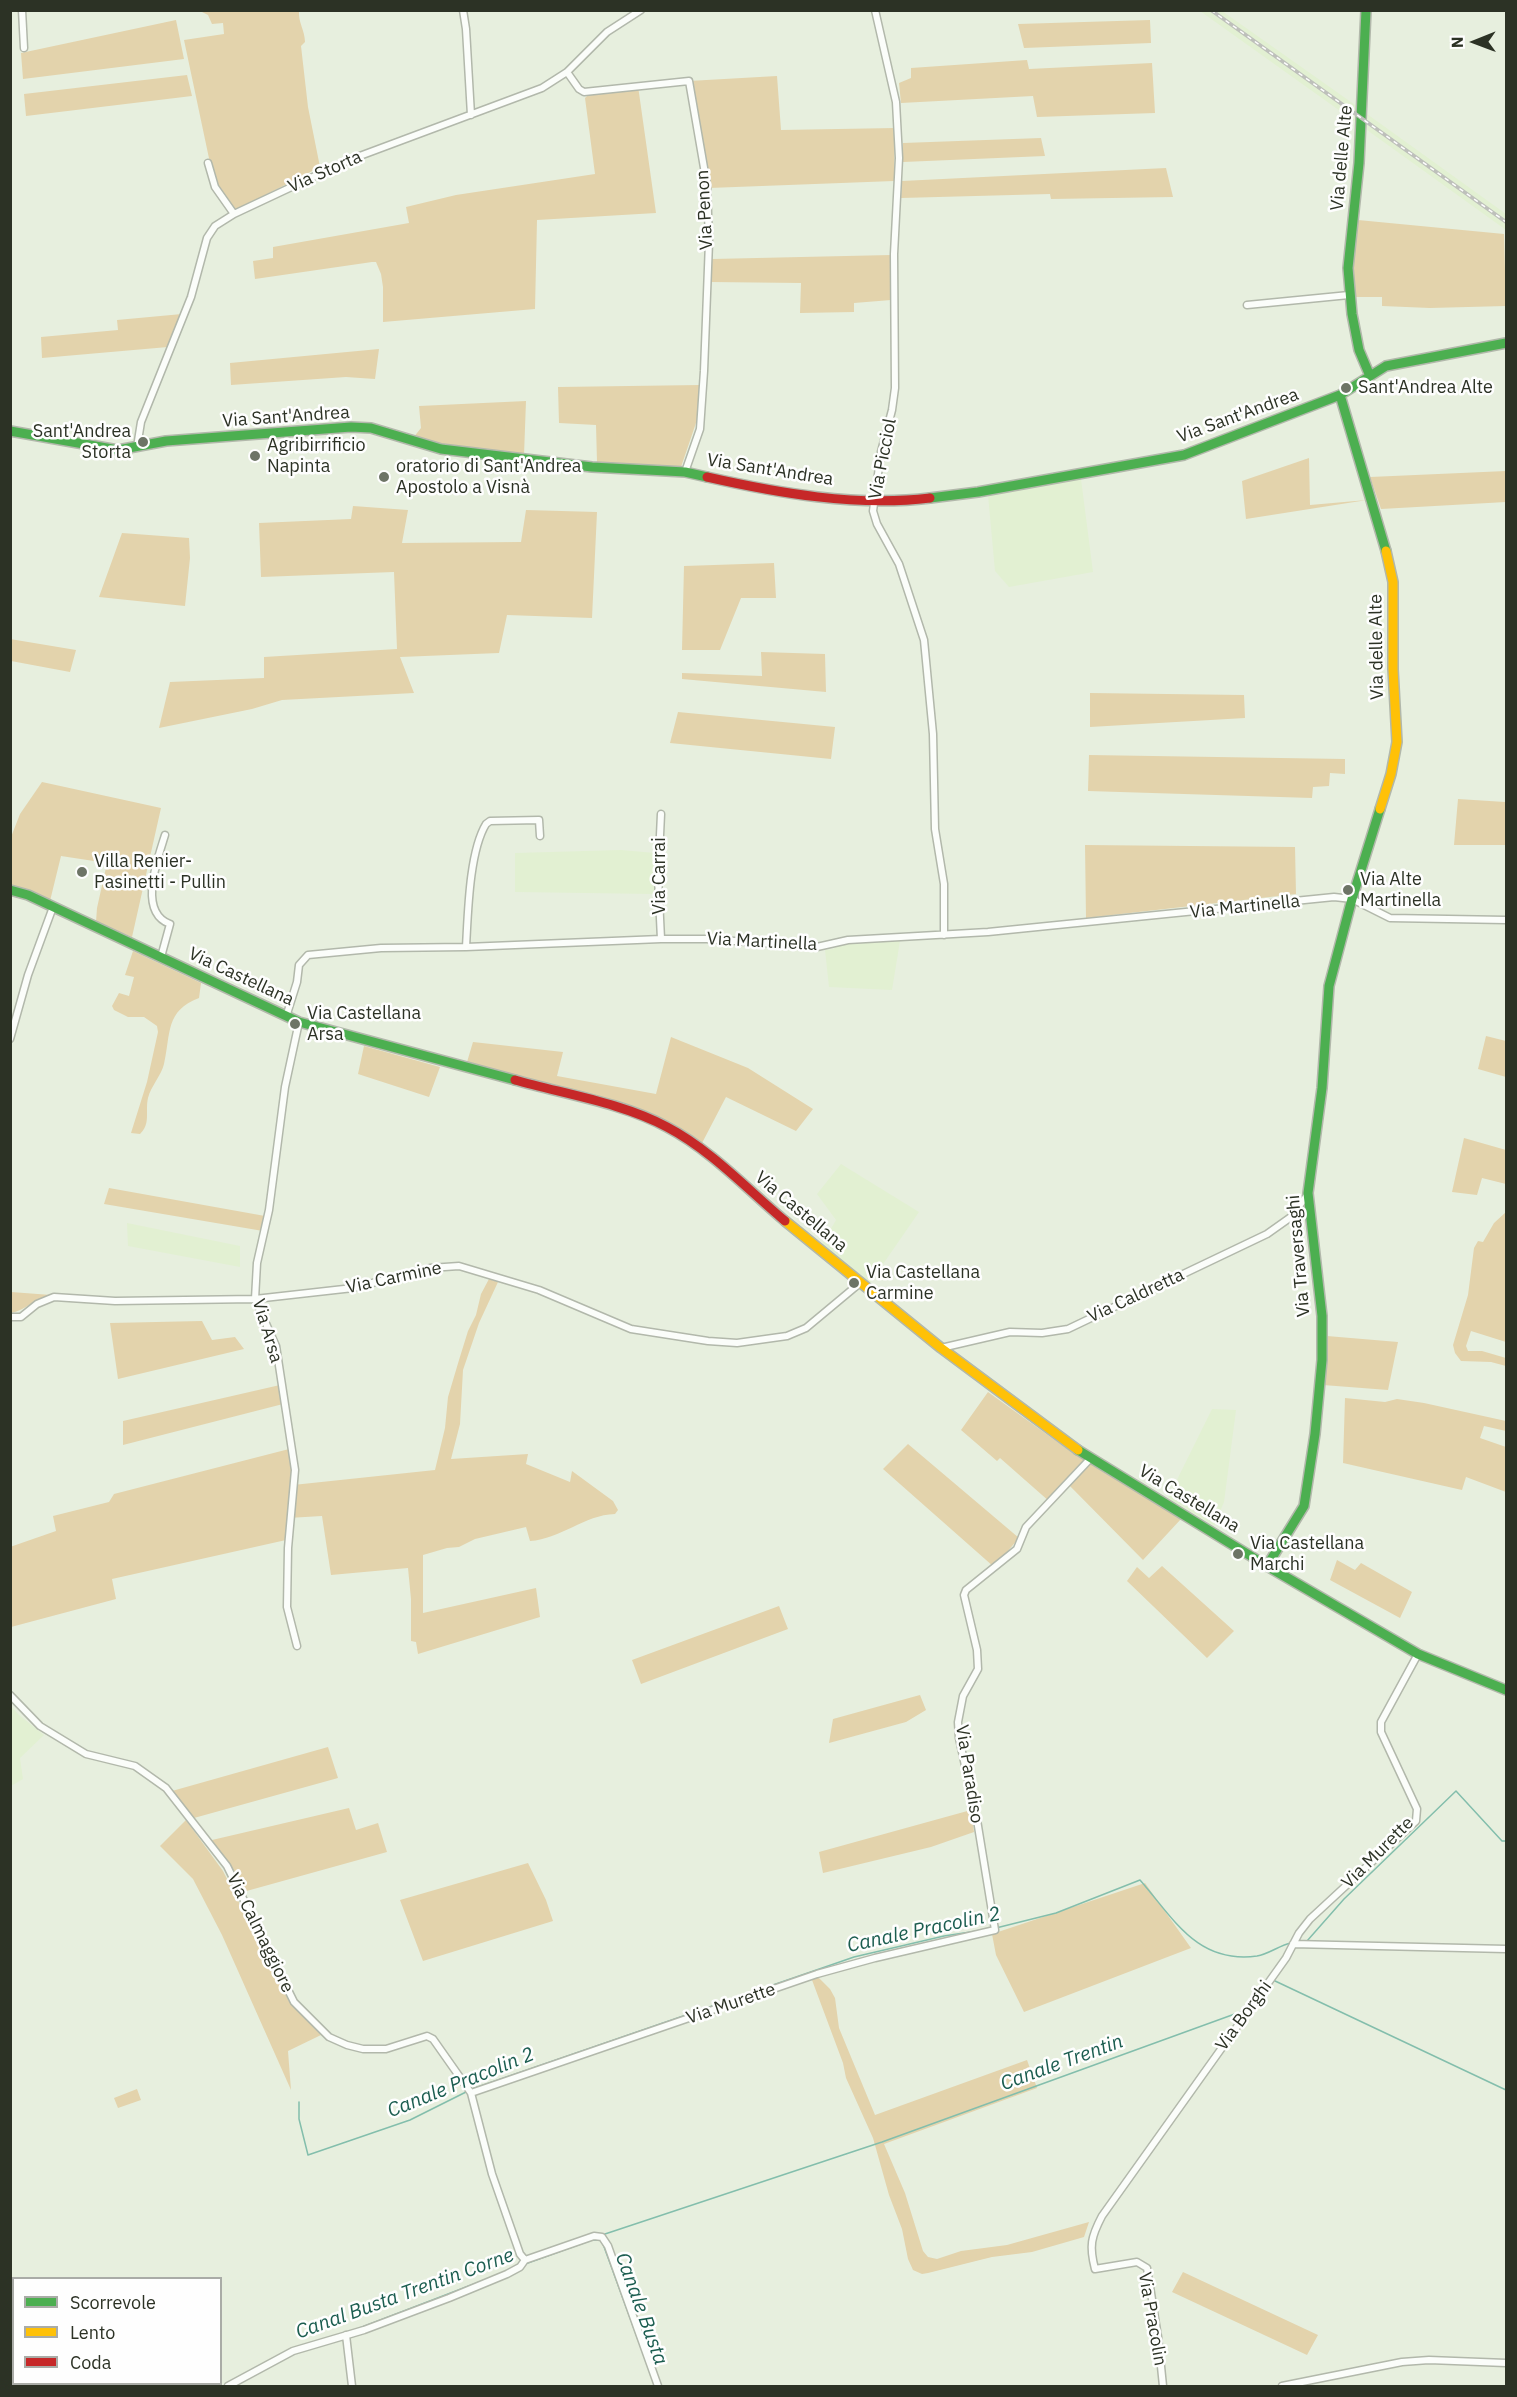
<!DOCTYPE html>
<html>
<head>
<meta charset="utf-8">
<style>
  body { margin:0 }
  #map { position:relative; width:1517px; height:2397px; overflow:hidden; background:#e7efde; font-family:"IBM Plex Sans",sans-serif }
  canvas { display:block }
  .frame { position:absolute; inset:0; border:12px solid #2c3225; pointer-events:none }
  .legend { position:absolute; left:12px; top:2277px; width:210px; height:108px; box-sizing:border-box; background:#fefefe; border:2px solid #aaaca7; margin:0; padding:8px 10px; list-style:none; font-size:18px; color:#2c3225 }
  .legend li { display:flex; align-items:center; gap:12px; height:30px }
  .legend b { width:30px; border:2px solid #aaaca7 }
  .north { position:absolute; left:1445px; top:12px; width:60px; height:60px; -webkit-text-stroke:4px #fefefe; paint-order:stroke; rotate:269deg; font-size:16px; font-weight:700; line-height:24px; text-align:center; color:#2c3225 }
  .north::after { content:''; display:block; margin:auto; width:21px; height:27px; background:#2c3225; clip-path:polygon(50% 0,100% 100%,50% 72%,0 100%) }
</style>
</head>
<body>
<div id="map">
<canvas width="1517" height="2397"></canvas>
<div class="frame"></div>
<ul class="legend">
<li><b style="height:8px;background:#4caf50"></b>Scorrevole</li>
<li><b style="height:8px;background:#ffc107"></b>Lento</li>
<li><b style="height:8px;background:#c62828"></b>Coda</li>
</ul>
<div class="north">N</div>
</div>
<script>
const g = document.querySelector('canvas').getContext('2d');
g.lineJoin = 'round';
function fill(path, color) { g.fillStyle = color; g.fill(path, 'evenodd'); }
function trace(path, color, width, dash) { g.strokeStyle = color; g.lineWidth = width; g.lineCap = dash ? 'butt' : 'round'; g.setLineDash(dash || []); g.stroke(path); }
function drawText(font, color, halo, rows, align = 'center') {
  g.font = font + ' "IBM Plex Sans",sans-serif'; g.lineWidth = 5; g.setLineDash([]); g.textBaseline = 'middle'; g.strokeStyle = halo; g.fillStyle = color; for (const [text, x, y, turn = 0] of rows) {
    g.save(); g.translate(x, y); g.rotate((+turn || 0) * Math.PI / 180); g.textAlign = isNaN(turn) ? turn : align; if (halo) g.strokeText(text, 0, 0); g.fillText(text, 0, 0); g.restore();
  }
}
fill(new Path2D(`
  M1200,11H1222L1358,107L1357,123Z
  M1367,114L1506,214V230L1367,130Z
  M1081,479L1093,572L1009,587L995,571L988,495Z
  M621,850L655,853V894L515,892V853Z
  M900,941L892,990L829,987L825,950L833,949L843,943Z
  M841,1164L919,1212L870,1283L822,1244L836,1220L817,1194Z
  M127,1223L240,1246V1267L128,1246Z
  M1212,1409L1236,1410L1224,1502L1214,1526L1168,1498Z
  M10,1705L19,1715L44,1735L20,1758L23,1779L11,1786Z`), '#e2f0d2');
fill(new Path2D(`
  M200,11H299C298,22 305,31 305,42L301,46L308,107L320,167L236,210L218,187L210,163L184,40L224,34L223,23L212,24L208,15Z
  M176,20L184,59L23,79L21,53Z
  M1150,20L1151,43L1024,48L1018,24Z
  M1027,60L1029,69L1152,63L1155,113L1037,117L1033,96L901,103L899,83L911,78V68Z
  M187,75L192,96L26,116L24,94Z
  M777,76L781,130L895,128L894,181L709,188L689,81Z
  M638,86L656,213L537,220L535,309L383,322V287L381,274L376,262H372L255,279L253,261L273,258V247L409,223L406,207L456,195L595,174L585,98L591,92Z
  M1041,138L1045,156L903,162V143Z
  M1166,168L1173,197L1051,199L1050,194L901,198L902,181Z
  M1358,220L1504,234L1506,306L1430,308L1382,306V297H1354L1353,261Z
  M891,255V300L854,303V312L800,313L801,283L710,282L712,259Z
  M182,314L168,347L42,358L41,337L118,330L117,320Z
  M379,349L375,379L346,377L231,385L230,363Z
  M700,385L697,420L681,467L597,462L596,425L559,423L558,387Z
  M526,401L524,455L443,446L413,438L421,428L419,406Z
  M1309,458L1310,505L1367,500L1246,519L1242,481Z
  M1506,471V502L1381,509L1370,477Z
  M353,506L408,510L402,543L521,542L526,510L597,512L592,618L507,615L499,653L400,657L414,693L282,700L252,709L159,728L170,682L264,678V657L397,649L394,572L261,577L259,523L351,519Z
  M122,533L189,538L190,558L185,606L99,597Z
  M774,563L776,598H741L720,650H682L684,566Z
  M10,639L76,650L70,672L11,661Z
  M761,652L825,654L826,692L682,679V673L762,676Z
  M1090,693L1244,695L1245,718L1090,727Z
  M678,712L835,727L831,759L670,743Z
  M1089,755L1345,759V774L1330,773L1329,786L1313,787L1312,798L1088,791Z
  M42,782L161,808L132,937L96,922L97,908L107,863L61,856L50,901L34,892L11,885V837L20,814Z
  M1458,799L1505,802L1506,845H1454Z
  M1085,845L1295,847L1296,894L1086,918Z
  M133,951L201,983L199,998C165,1011 171,1033 164,1064C161,1076 151,1086 148,1098C145,1111 151,1124 140,1134L131,1133L147,1082L158,1032L157,1026L144,1017H128L114,1010L112,1006L119,993L129,996L134,977L125,975Z
  M1486,1036L1506,1041V1077L1478,1069Z
  M671,1037L748,1068L813,1109L796,1131L726,1097L701,1145L642,1110L467,1062L473,1042L563,1052L557,1076L656,1094Z
  M364,1046L440,1067L429,1097L358,1074Z
  M1464,1138L1506,1150V1184L1482,1178L1477,1195L1452,1192Z
  M109,1188L265,1216L263,1231L104,1204Z
  M1506,1212V1342L1471,1331L1466,1346L1468,1351H1482L1506,1358V1366L1491,1362L1461,1361L1455,1353L1453,1345L1468,1295L1474,1248L1478,1241L1483,1242L1494,1223Z
  M489,1279L498,1282L479,1323L463,1370L460,1424L451,1459L528,1454L526,1464L570,1482L572,1471L613,1501L618,1510L615,1514C584,1515 561,1539 530,1541L526,1527L475,1539L459,1547L447,1548L423,1555V1613L536,1588L540,1617L418,1654L416,1642L411,1641V1599L408,1568L331,1575L322,1516L288,1518L286,1540L112,1579L116,1599L11,1627L10,1547L56,1531L53,1516L109,1502L114,1494L293,1448V1485L435,1470L445,1428L448,1397L459,1360L468,1331L476,1315L481,1294Z
  M11,1292L51,1295C36,1298 24,1311 11,1313Z
  M202,1321L212,1340L235,1337L244,1349L118,1379L110,1323Z
  M1327,1336L1398,1342L1388,1390L1323,1385Z
  M280,1385L283,1404L123,1445V1421Z
  M988,1392L1077,1456L1181,1519L1143,1560L1067,1483L1050,1502L1000,1458L997,1461L961,1430Z
  M1345,1398L1385,1402L1397,1399L1424,1403L1506,1421V1431L1484,1426L1480,1438L1506,1447V1492L1466,1477L1462,1490L1343,1463Z
  M908,1444L1019,1538L994,1567L883,1469Z
  M1337,1560L1355,1570L1361,1563L1412,1592L1400,1618L1330,1580Z
  M1162,1566L1234,1631L1207,1658L1127,1581L1137,1567L1149,1578Z
  M779,1606L788,1629L641,1684L632,1660Z
  M920,1695L926,1710L906,1722L829,1743L833,1719Z
  M328,1747L338,1778L194,1818L172,1791Z
  M349,1808L356,1830L378,1823L387,1852L243,1892L230,1867L212,1840Z
  M971,1810L974,1832L931,1847L823,1873L819,1852Z
  M186,1820L223,1871L289,2001L321,2035L288,2051L291,2090L222,1935L193,1879L160,1846Z
  M528,1863L546,1900L553,1921L423,1961L400,1900Z
  M1145,1883L1191,1948L1024,2012L996,1955L992,1934Z
  M816,1975L830,1989L835,1998L839,2028L875,2115L1027,2060L1037,2088L884,2144L905,2193L923,2251L928,2257L937,2259L961,2251L1007,2245L1089,2222L1084,2237L1032,2252L992,2257L928,2273L922,2274L913,2270L908,2259L902,2229L889,2195L873,2138L846,2078L843,2063L812,1980Z
  M137,2089L141,2100L118,2108L114,2098Z
  M1183,2272L1318,2335L1307,2355L1172,2292Z`), '#e3d3ac');
trace(new Path2D(`
  M996,1928L1056,1913L1140,1880C1174,1919 1197,1964 1257,1956C1269,1954 1280,1945 1291,1943
  M1307,1941L1344,1899L1456,1791L1502,1841H1506
  M1273,1980L1506,2090
  M472,2089L854,1957L944,1936L977,1931
  M299,2102V2119L308,2155L410,2120L468,2091
  M605,2234L882,2142L1243,2011L1245,2012
  M603,2244L655,2386
  M525,2264L592,2240H600
  M10,2279L14,2284
  M357,2329L487,2279
  M297,2347L330,2337
  M78,2384L79,2386
  M111,2384L113,2386
  M82,2386L85,2384`), '#83beac', 1.5);
const street = new Path2D(`
  M22,10L24,48
  M463,10L466,29L471,115
  M875,10L896,102L899,158L894,254L895,388L892,410L881,452L873,511L877,524L899,564L924,640L933,734L935,829L944,884V935
  M567,72L579,89L584,92L689,81L707,185L709,242L704,371L700,429L685,472
  M208,163L215,187L234,214
  M1247,305L1349,295
  M137,447L141,422L191,297L207,238L215,226L234,214L349,160L542,88L567,72L607,32L641,10
  M661,939L658,877L661,814
  M466,947C468,914 469,852 486,824L490,821L539,820L540,836
  M161,957L170,924C137,912 158,858 165,835
  M286,1017L297,982L299,965L308,955L381,948L466,947L661,939H707L817,947L848,940L988,932L1334,897L1352,899L1390,918L1506,920
  M10,1039L28,975L53,907
  M10,1317H21L37,1304L54,1297L115,1301L255,1299L353,1288L430,1268L459,1266L539,1290L631,1329L708,1341L737,1343L787,1336L806,1328L860,1283
  M941,1348L1010,1332L1042,1333L1068,1329L1267,1234L1291,1217L1308,1194
  M297,1646L287,1607L288,1548L295,1470L276,1346L255,1299L257,1263L269,1210L285,1087L299,1022
  M10,1695L40,1726L86,1754L135,1766L166,1788L227,1866L294,2002L329,2037L347,2045L363,2049H386L427,2036L433,2039L471,2093L492,2174L520,2254L525,2260L594,2236L602,2237L608,2246L658,2386
  M1293,1944L1506,1949
  M471,2093L817,1974L875,1958L995,1930L977,1820L959,1738L958,1722L963,1696L978,1669L977,1650L964,1595L966,1590L1017,1549L1026,1527L1090,1459
  M346,2335L352,2386
  M228,2386L293,2351L364,2330L449,2298L507,2274L520,2267L525,2260
  M1163,2386L1158,2337L1147,2268L1137,2262L1095,2269C1089,2246 1091,2237 1102,2216L1286,1958L1299,1933L1310,1919L1416,1821L1417,1809L1381,1732V1722L1418,1654
  M1282,2386L1402,2362L1429,2360L1506,2363`);
const fast = new Path2D(`
  M1366,10L1359,163L1348,268L1352,314L1359,350L1370,376
  M1340,395L1386,551
  M10,431L118,450L166,441L351,427L371,428L441,449L592,467L685,472L707,477
  M930,498L978,492L1184,455L1340,395L1386,366L1506,343
  M10,890L28,895L299,1022L515,1080
  M1078,1450L1267,1566L1418,1654L1506,1690
  M1267,1566L1304,1506L1315,1434L1322,1360V1316L1308,1193L1322,1088L1329,986L1352,899L1380,809
  M10,2290L14,2295
  M69,2384L71,2386`);
const slow = new Path2D(`
  M1380,809L1391,774L1397,742L1393,669V582L1386,551
  M785,1221L941,1348L1078,1450`);
const jam = new Path2D(`
  M707,477C778,493 856,507 930,498
  M515,1080C564,1094 623,1103 667,1127C711,1150 747,1189 785,1221`);
trace(street, '#b2b8ab', 9);
trace(fast, '#b2b8ab', 12);
trace(slow, '#b2b8ab', 12);
trace(jam, '#b2b8ab', 12);
trace(street, '#fbfdfa', 6);
trace(fast, '#4caf50', 9);
trace(slow, '#ffc107', 9);
trace(jam, '#c62828', 9);
const rail = new Path2D(`
  M1211,10L1506,222`);
trace(rail, '#bec0bb', 4);
trace(rail, '#fefefe', 1.5, [4.5]);
for (const [x, y, r, color] of [
  [1346,388,6,"#6d7466"],
  [143,442,6,"#6d7466"],
  [255,456,6,"#6d7466"],
  [384,477,6,"#6d7466"],
  [82,872,6,"#6d7466"],
  [1348,890,6,"#6d7466"],
  [295,1024,6,"#6d7466"],
  [854,1283,6,"#6d7466"],
  [1238,1554,6,"#6d7466"]
]) { const dot = new Path2D(); dot.arc(x, y, r, 0, 2 * Math.PI); g.fillStyle = color; g.fill(dot); trace(dot, '#fefefe', 2); }
drawText('18px', '#2c3225', '#fefefe', [
  ["Via delle Alte",1342,158,-85],
  ["Via Storta",325,172,-24],
  ["Via Penon",705,210,-93],
  ["Via Sant'Andrea",1238,416,-20],
  ["Via Sant'Andrea",286,417,-4],
  ["Via Picciol",883,459,-79],
  ["Via Sant'Andrea",770,470,9],
  ["Via delle Alte",1377,647,-91],
  ["Via Carrai",660,876,-90],
  ["Via Martinella",1245,907,-6],
  ["Via Martinella",762,942,3],
  ["Via Castellana",241,977,25],
  ["Via Castellana",801,1212,40],
  ["Via Traversaghi",1299,1256,-95],
  ["Via Carmine",394,1278,-12],
  ["Via Caldretta",1136,1296,-25],
  ["Via Arsa",267,1331,73],
  ["Via Castellana",1189,1499,31],
  ["Via Paradiso",969,1774,81],
  ["Via Murette",1378,1853,-45],
  ["Via Calmaggiore",260,1933,64],
  ["Via Murette",731,2004,-19],
  ["Via Borghi",1244,2016,-54],
  ["Via Pracolin",1152,2319,80]
]);
drawText('18px', '#2c3225', '#fefefe', [
  ["Sant'Andrea Alte",1358,388],
  ["Sant'Andrea",131,432,"right"],
  ["Storta",131,453,"right"],
  ["Agribirrificio",267,446],
  ["Napinta",267,467],
  ["oratorio di Sant'Andrea",396,467],
  ["Apostolo a Visnà",396,488],
  ["Villa Renier-",94,862],
  ["Pasinetti - Pullin",94,883],
  ["Via Alte",1360,880],
  ["Martinella",1360,901],
  ["Via Castellana",307,1014],
  ["Arsa",307,1035],
  ["Via Castellana",866,1273],
  ["Carmine",866,1294],
  ["Via Castellana",1250,1544],
  ["Marchi",1250,1565]
], 'left');
drawText('italic 20px', '#1b5d50', '#fefefe', [
  ["Canale Pracolin 2",924,1930,-12],
  ["Canale Trentin",1062,2063,-20],
  ["Canale Pracolin 2",461,2083,-22],
  ["Canal Busta Trentin Corne",405,2294,-20],
  ["Canale Busta",641,2309,70]
]);
</script>
</body>
</html>
